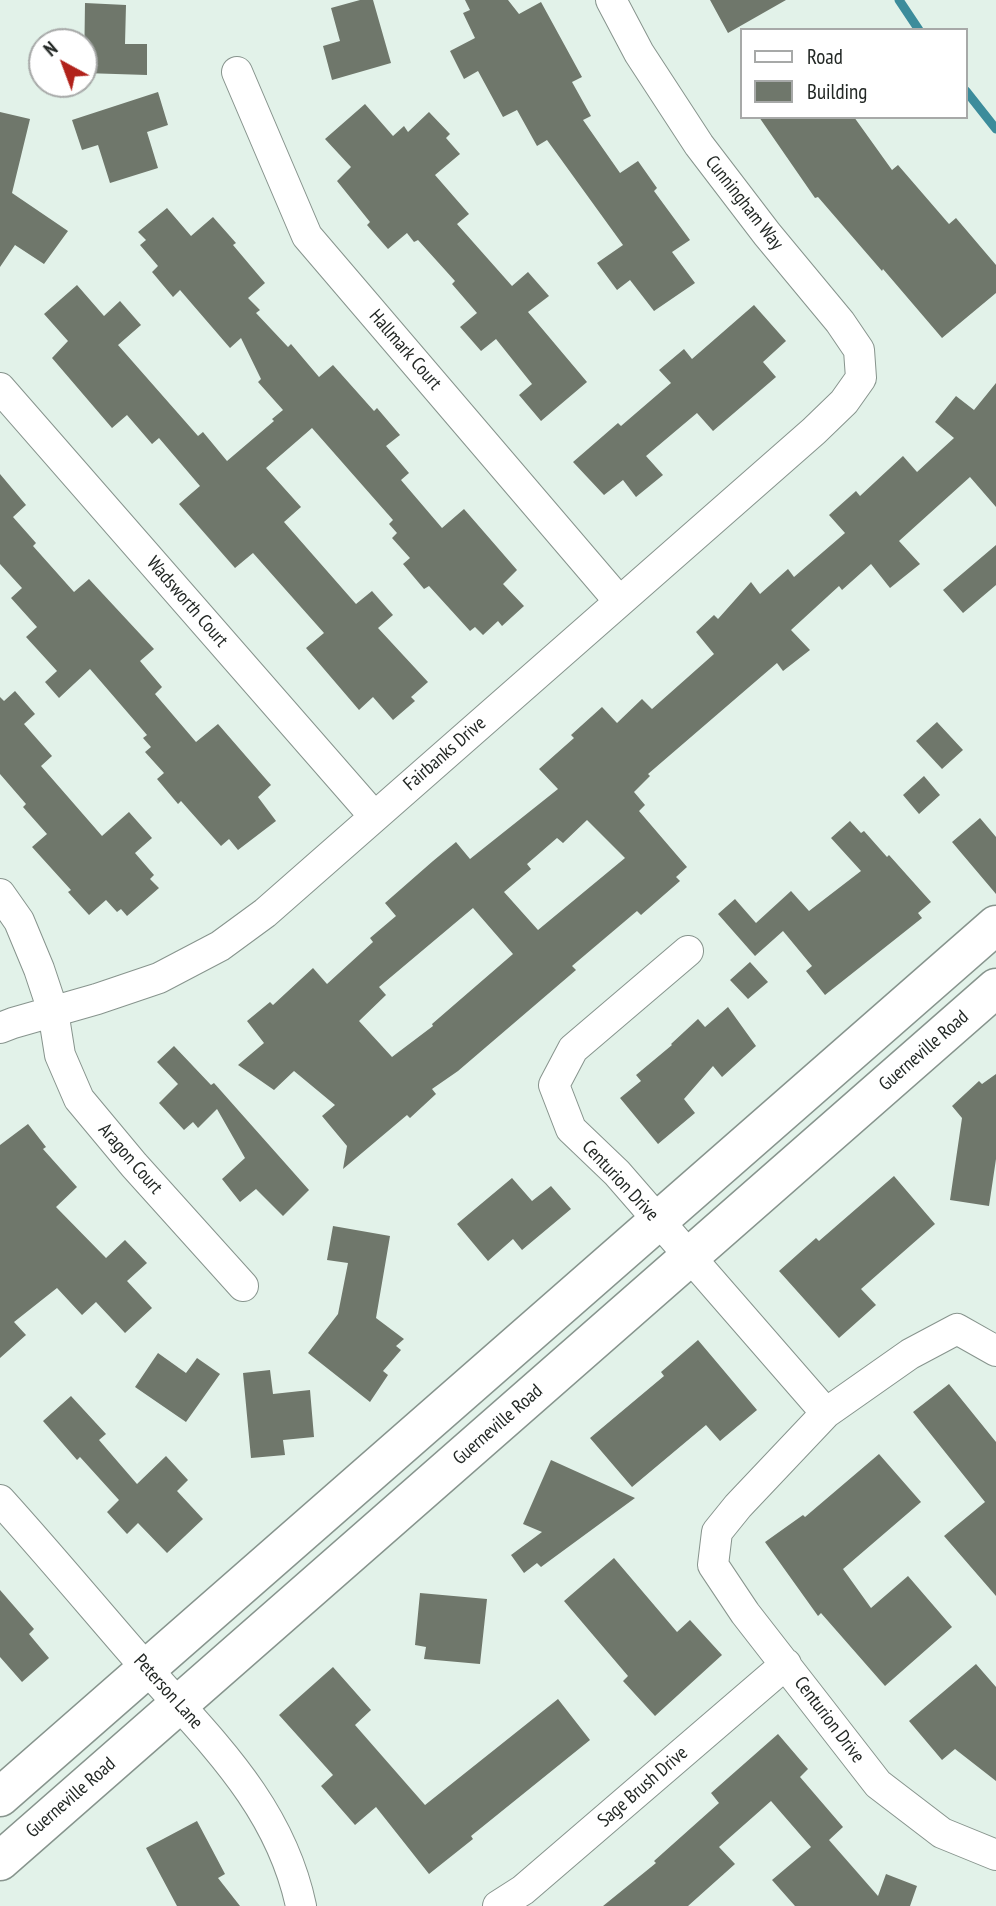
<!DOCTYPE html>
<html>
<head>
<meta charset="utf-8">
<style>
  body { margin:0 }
  #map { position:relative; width:996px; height:1906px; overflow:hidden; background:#e2f2e9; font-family:"PT Sans Narrow",sans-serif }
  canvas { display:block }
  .legend { position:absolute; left:740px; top:28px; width:228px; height:91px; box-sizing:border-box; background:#fff; border:2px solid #a7a9a8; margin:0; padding:9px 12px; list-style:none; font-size:21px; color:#232825 }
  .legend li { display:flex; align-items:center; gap:14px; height:35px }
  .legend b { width:35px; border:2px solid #a7a9a8 }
  .north { position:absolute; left:28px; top:28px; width:70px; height:70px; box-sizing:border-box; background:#fff; border:2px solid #a7a9a8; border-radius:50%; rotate:319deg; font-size:19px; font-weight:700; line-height:28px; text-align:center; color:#232825 }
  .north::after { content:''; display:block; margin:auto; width:24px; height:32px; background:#b1221b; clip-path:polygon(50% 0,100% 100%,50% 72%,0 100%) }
</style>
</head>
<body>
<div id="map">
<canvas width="996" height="1906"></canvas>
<ul class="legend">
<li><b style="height:9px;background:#fff"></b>Road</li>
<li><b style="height:19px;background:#6f776b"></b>Building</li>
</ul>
<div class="north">N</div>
</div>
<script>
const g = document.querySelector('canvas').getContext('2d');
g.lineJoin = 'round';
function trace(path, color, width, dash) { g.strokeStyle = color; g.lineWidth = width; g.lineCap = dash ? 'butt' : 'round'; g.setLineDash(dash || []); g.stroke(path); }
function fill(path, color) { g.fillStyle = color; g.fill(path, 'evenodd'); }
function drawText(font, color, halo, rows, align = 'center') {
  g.font = font + ' "PT Sans Narrow",sans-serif'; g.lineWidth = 5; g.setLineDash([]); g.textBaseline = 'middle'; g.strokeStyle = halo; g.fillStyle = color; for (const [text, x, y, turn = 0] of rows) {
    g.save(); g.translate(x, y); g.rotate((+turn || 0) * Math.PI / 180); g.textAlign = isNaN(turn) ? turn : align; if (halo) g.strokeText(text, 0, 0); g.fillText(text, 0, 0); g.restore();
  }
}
trace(new Path2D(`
  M899,0L919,30
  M966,91L996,129`), '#3c8c9b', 9);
fill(new Path2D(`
  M360,0H373L391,63L332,80L323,46L340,41L331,8Z
  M465,0H508L519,14L541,2L582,77L572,82L591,116L583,120L620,173L638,161L657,188L654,191L690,240L672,252L695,283L654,311L630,280L617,290L597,263L623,245L547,140L537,146L517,110L503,117L478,71L464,79L450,51L475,38L463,13L470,10Z
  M710,0H786L728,33Z
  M85,3L126,5L125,44H147V75L84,73Z
  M158,92L168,125L147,132L158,168L110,183L98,145L82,150L72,120Z
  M365,104L393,136L404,126L408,132L429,112L450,134L446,138L460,154L435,175L469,214L457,224L512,286L528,272L549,296L528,312L587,382L541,421L519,395L532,384L496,339L481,351L460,327L477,313L452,284L455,281L418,240L414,242L407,233L388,249L367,225L370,222L337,181L351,167L325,139Z
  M0,112L30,119L12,193L68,231L44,264L15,245L0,267Z
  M759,117H854L892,170L898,165L949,224L956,218L996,265V293L942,338L883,269L882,271L818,197L815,198Z
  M167,208L191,236L213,217L236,243L233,245L265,283L248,298L260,310L256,313L288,347L291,344L319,377L333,365L374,411L377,408L400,435L386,446L409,473L401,480L442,528L464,509L517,570L503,584L524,606L502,626L498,621L483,635L475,627L470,631L429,586L424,589L403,564L410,558L392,538L397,533L389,524L393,520L312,428L266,468L301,507L284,522L356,604L372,591L393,615L378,628L428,682L411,697L415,701L393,720L373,697L359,710L306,648L324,633L253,553L235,568L179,504L200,486L159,438L152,444L127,415L112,428L52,358L68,341L44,314L77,285L104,316L120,301L141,325L118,345L198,436L203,432L227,461L274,421L272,419L283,410L258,382L261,379L241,338L230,348L180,290L173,297L152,272L158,266L140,245L146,240L138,232Z
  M754,305L786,341L763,362L776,377L713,431L697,413L646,456L663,475L636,497L623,480L604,495L573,462L618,423L621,426L671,383L659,370L684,349L692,359Z
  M996,383V507L970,477L899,541L920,564L890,588L871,564L842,590L839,586L791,630L810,650L783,671L777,663L648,774L650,776L634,792L645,805L639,811L687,867L676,877L680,881L641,915L637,911L572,966L576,970L458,1071L432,1089L436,1094L410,1118L407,1115L343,1169L347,1146L322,1116L335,1105L294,1071L274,1090L238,1065L264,1043L247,1021L270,1002L273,1005L313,968L327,984L373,942L370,938L396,916L385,903L433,861L456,842L470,859L558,789L539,769L574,738L571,735L602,707L617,723L642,699L652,709L714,654L696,632L714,615L718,619L751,582L760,594L788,569L794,577L845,533L829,515L856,491L860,496L903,456L917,472L954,438L935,422L956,396L974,410ZM587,820L625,858L538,930L504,892L531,869L527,864L557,838L563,843ZM473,908L513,954L432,1024L433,1026L392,1057L359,1021L386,995L379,987Z
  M0,474L26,505L13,517L36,543L33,546L74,592L89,579L154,649L140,661L162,687L155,694L196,742L218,724L271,785L258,797L276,821L238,850L229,839L221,846L181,801L178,804L157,779L164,773L145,752L151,747L143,738L147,735L90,669L59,698L45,682L57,671L26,637L37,627L11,598L22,588L0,564Z
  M996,545V585L963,613L943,590Z
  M15,691L35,714L24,724L52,756L41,766L102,836L129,812L152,838L135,853L154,875L150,879L159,888L127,916L121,909L117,912L106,900L89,915L68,892L71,890L32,847L47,834L23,807L26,804L0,774V697L4,701Z
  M937,722L963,750L942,769L916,741Z
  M924,776L940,795L919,814L903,795Z
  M980,818L996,837V894L952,842Z
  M850,821L861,833L864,831L887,857L889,855L931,902L918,913L922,918L825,995L806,971L812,966L783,931L755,956L718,914L735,899L756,923L791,891L809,911L861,871L831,838Z
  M750,962L768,982L748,999L730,980Z
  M728,1007L756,1046L722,1077L713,1066L684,1099L695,1113L658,1144L620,1098L641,1081L636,1075L672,1045L671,1044L698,1019L705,1027Z
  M174,1046L211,1085L214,1083L309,1190L283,1216L256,1189L240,1202L222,1179L245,1158L217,1109L198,1128L193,1122L184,1130L159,1103L178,1084L157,1062Z
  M996,1074V1159L989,1206L950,1200L962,1118L952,1106L979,1081L982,1084Z
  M28,1124L46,1147L43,1149L77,1187L56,1207L106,1258L125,1240L147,1263L127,1281L152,1308L125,1333L96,1302L82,1315L57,1288L14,1322L26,1335L0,1358V1145Z
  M894,1176L935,1224L861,1289L876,1305L839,1338L779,1271L816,1238L819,1241Z
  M512,1178L532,1201L551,1186L571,1209L522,1250L513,1239L488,1261L457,1224Z
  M333,1226L390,1236L376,1318L404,1339L396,1346L401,1350L383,1371L388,1375L370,1402L308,1353L338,1314L348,1263L327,1260Z
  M698,1340L757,1410L720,1441L706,1425L632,1487L590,1438L664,1376L661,1372Z
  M158,1353L186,1373L197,1358L220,1374L186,1422L135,1387Z
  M270,1370L273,1394L310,1390L314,1437L283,1440L285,1455L251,1458L243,1373Z
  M949,1384L996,1442V1596L944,1536L985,1502L913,1412Z
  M71,1396L106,1434L99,1440L137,1484L166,1456L188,1480L177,1491L203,1519L167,1553L138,1523L127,1534L107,1512L119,1500L80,1457L77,1460L43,1421Z
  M879,1454L921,1502L843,1569L871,1608L908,1576L952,1627L885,1686L821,1613L818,1616L765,1542L803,1515L805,1517Z
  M551,1460L635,1498L541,1567L537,1563L524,1573L511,1555L542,1532L523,1524Z
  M614,1558L677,1632L690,1620L722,1655L655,1716L623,1681L628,1676L564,1601Z
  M0,1590L34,1629L29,1634L49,1658L22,1682L0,1657Z
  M420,1593L487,1599L480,1664L424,1659L426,1647L415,1645Z
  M976,1664L996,1687V1781L955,1749L942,1760L909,1721Z
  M333,1667L371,1710L355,1725L425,1805L558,1699L590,1740L471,1836L473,1839L429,1874L376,1807L355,1825L321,1786L333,1775L279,1715Z
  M778,1734L808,1769L800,1777L843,1827L829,1840L878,1896L886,1874L917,1886L910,1906H795L772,1880L811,1847L771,1801L719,1847L735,1864L688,1906H603L656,1863L654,1861L719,1803L711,1793Z
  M197,1821L225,1874L218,1878L240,1906H177L146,1848Z`), '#6f776b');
const street = new Path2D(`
  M237,72L307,236L619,601
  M0,388L374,816
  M0,894L19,921L39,969L53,1011L60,1055L79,1099L134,1165L243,1286
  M688,951L573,1049L554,1085L571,1129L617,1173L826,1413
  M0,1028L13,1023L97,999L159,978L220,946L265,913L814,431L844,402L861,378L859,350L840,322L767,234L699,145L639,53L611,0
  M996,1351L957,1329L910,1354L826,1413L738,1506L717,1532L713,1565L745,1613L878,1784L942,1833L996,1855
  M0,1500C48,1553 93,1607 140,1661C206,1737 279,1802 301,1906
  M498,1906L523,1890L786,1664`);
const secondary = new Path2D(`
  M0,1797L996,925
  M0,1861L996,988`);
trace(street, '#87948d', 32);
trace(secondary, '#87948d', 41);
trace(street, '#fff', 30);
trace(secondary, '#fff', 38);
drawText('19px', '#232825', '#fff', [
  ["Cunningham Way",744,203,52],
  ["Hallmark Court",405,350,49],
  ["Wadsworth Court",187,602,49],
  ["Fairbanks Drive",445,754,-41],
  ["Guerneville Road",924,1051,-41],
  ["Aragon Court",130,1159,49],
  ["Centurion Drive",620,1181,47],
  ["Guerneville Road",498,1425,-41],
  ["Peterson Lane",168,1692,48],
  ["Centurion Drive",829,1720,53],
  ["Sage Brush Drive",643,1787,-41],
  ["Guerneville Road",71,1798,-41]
]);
</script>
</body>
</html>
